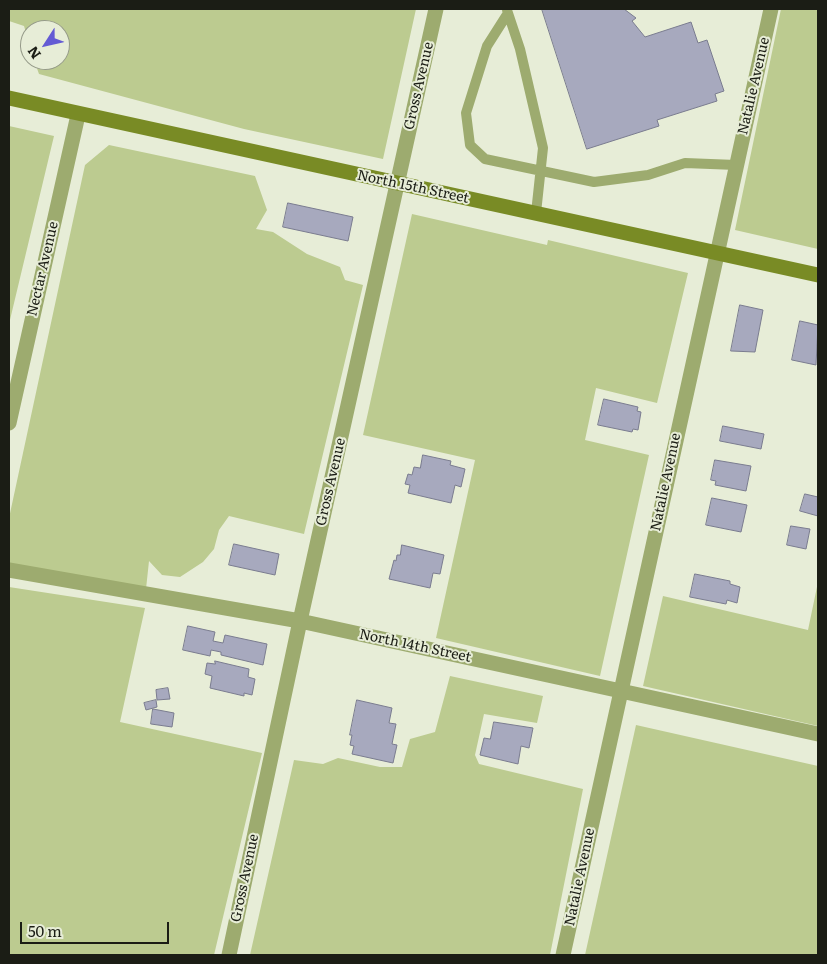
<!DOCTYPE html>
<html>
<head>
<meta charset="utf-8">
<style>
  body { margin:0 }
  #map { position:relative; width:827px; height:964px; overflow:hidden; background:#e7edd7; font-family:Literata,serif }
  canvas { display:block }
  .frame { position:absolute; inset:0; border:10px solid #1b1d15; pointer-events:none }
  .north { position:absolute; left:20px; top:20px; width:50px; height:50px; box-sizing:border-box; background:#e7edd7; border:1px solid #959a89; border-radius:50%; rotate:235deg; font-size:14px; font-weight:700; line-height:20px; text-align:center; color:#1b1d15 }
  .north::after { content:''; display:block; margin:auto; width:18px; height:22px; background:#645bd4; clip-path:polygon(50% 0,100% 100%,50% 72%,0 100%) }
  .scale { position:absolute; left:20px; top:922px; width:149px; height:22px; box-sizing:border-box; border:2px solid #1b1d15; border-top:0; padding-left:6px; font-size:15px; line-height:18px; white-space:nowrap; color:#1b1d15; -webkit-text-stroke:4px #e7edd7; paint-order:stroke }
</style>
</head>
<body>
<div id="map">
<canvas width="827" height="964"></canvas>
<div class="frame"></div>
<div class="north">N</div>
<div class="scale">50 m</div>
</div>
<script>
const g = document.querySelector('canvas').getContext('2d');
g.lineJoin = 'round';
function fill(path, color) { g.fillStyle = color; g.fill(path, 'evenodd'); }
function trace(path, color, width, dash) { g.strokeStyle = color; g.lineWidth = width; g.lineCap = dash ? 'butt' : 'round'; g.setLineDash(dash || []); g.stroke(path); }
function drawText(font, color, halo, rows, align = 'center') {
  g.font = font + ' Literata,serif'; g.lineWidth = 4; g.setLineDash([]); g.textBaseline = 'middle'; g.strokeStyle = halo; g.fillStyle = color; for (const [text, x, y, turn = 0] of rows) {
    g.save(); g.translate(x, y); g.rotate((+turn || 0) * Math.PI / 180); g.textAlign = isNaN(turn) ? turn : align; if (halo) g.strokeText(text, 0, 0); g.fillText(text, 0, 0); g.restore();
  }
}
fill(new Path2D(`
  M9,9H416L383,159L244,129L39,74L34,60H60V30H30V46L24,26L9,21Z
  M781,9H818V249L735,230Z
  M9,126L54,136L9,324Z
  M109,145L255,176L267,210L256,229L273,232L307,254L340,267L345,280L363,285L304,534L229,516L219,530L214,549L203,562L180,577L162,575L149,561L146,589L9,564V518L85,165Z
  M412,214L547,245L548,240L688,273L657,403L596,388L585,440L649,455L600,676L436,638L475,460L363,435Z
  M818,582V726L643,686L663,596L808,630Z
  M9,587L145,608L120,722L262,753L214,955H9Z
  M450,676L543,696L537,723L484,714L475,755L479,764L583,789L550,955H250L294,760L323,764L338,758L380,767H402L410,739L435,732Z
  M636,725L818,766V955H585Z`), '#bccb90');
const building = new Path2D(`
  M542,9H624L636,18L632,21L645,37L691,22L698,43L707,40L724,91L715,94L717,101L657,120L659,126L587,149Z
  M288,203L353,217L348,241L283,227Z
  M740,305L763,310L755,352L731,351Z
  M800,321L818,325L816,365L792,360Z
  M604,399L638,407L637,411L641,412L638,430L633,429L632,432L598,425Z
  M723,426L764,434L761,449L720,441Z
  M423,455L451,461L450,465L465,469L461,487L455,485L451,503L408,493L410,485L405,484L408,474L412,475L414,467L420,468Z
  M715,460L751,466L746,491L715,485L716,481L711,480Z
  M805,494L818,497V516L800,511Z
  M712,498L747,505L741,532L706,525Z
  M791,526L810,529L806,549L787,545Z
  M234,544L279,554L275,575L229,565Z
  M402,545L444,555L440,574L433,573L430,588L389,579L394,560L396,561L397,555H400Z
  M695,574L730,581V584L740,587L737,603L727,600L726,604L690,597Z
  M188,626L215,632L213,641L223,643L225,635L267,644L263,665L221,655V652L211,650L210,656L183,650Z
  M215,661L249,669L248,677L255,679L252,695L244,693V696L210,688L212,676L205,674L207,663L215,664Z
  M168,688L170,699L157,700L156,690Z
  M156,700L157,707L146,710L144,703Z
  M357,700L392,708L389,723L396,724L392,744L397,745L393,763L352,754L354,746L350,745L352,735H350Z
  M153,709L174,713L172,727L151,724Z
  M494,722L533,728L529,748L521,746L518,764L480,755L484,738L490,739Z`);
fill(building, '#a7a9be');
trace(building, '#7a7c8f', 1);
trace(new Path2D(`
  M507,10L520,49L543,148L536,213
  M508,13L487,46L466,113L470,145L485,159L594,182L648,175L685,163L736,165`), '#9dab6f', 10);
trace(new Path2D(`
  M9,423L78,115
  M9,570L300,621L818,734
  M229,955L300,621L436,9
  M563,955L771,9`), '#9dab6f', 15);
trace(new Path2D(`
  M9,98L818,275`), '#798b25', 15);
drawText('14px', '#1b1d15', '#e7edd7', [
  ["Gross Avenue",419,86,-77],
  ["Natalie Avenue",754,86,-77],
  ["North 15th Street",413,187,12],
  ["Nectar Avenue",43,269,-77],
  ["Gross Avenue",331,482,-77],
  ["Natalie Avenue",666,482,-78],
  ["North 14th Street",415,646,12],
  ["Natalie Avenue",580,877,-78],
  ["Gross Avenue",245,878,-78]
]);
</script>
</body>
</html>
